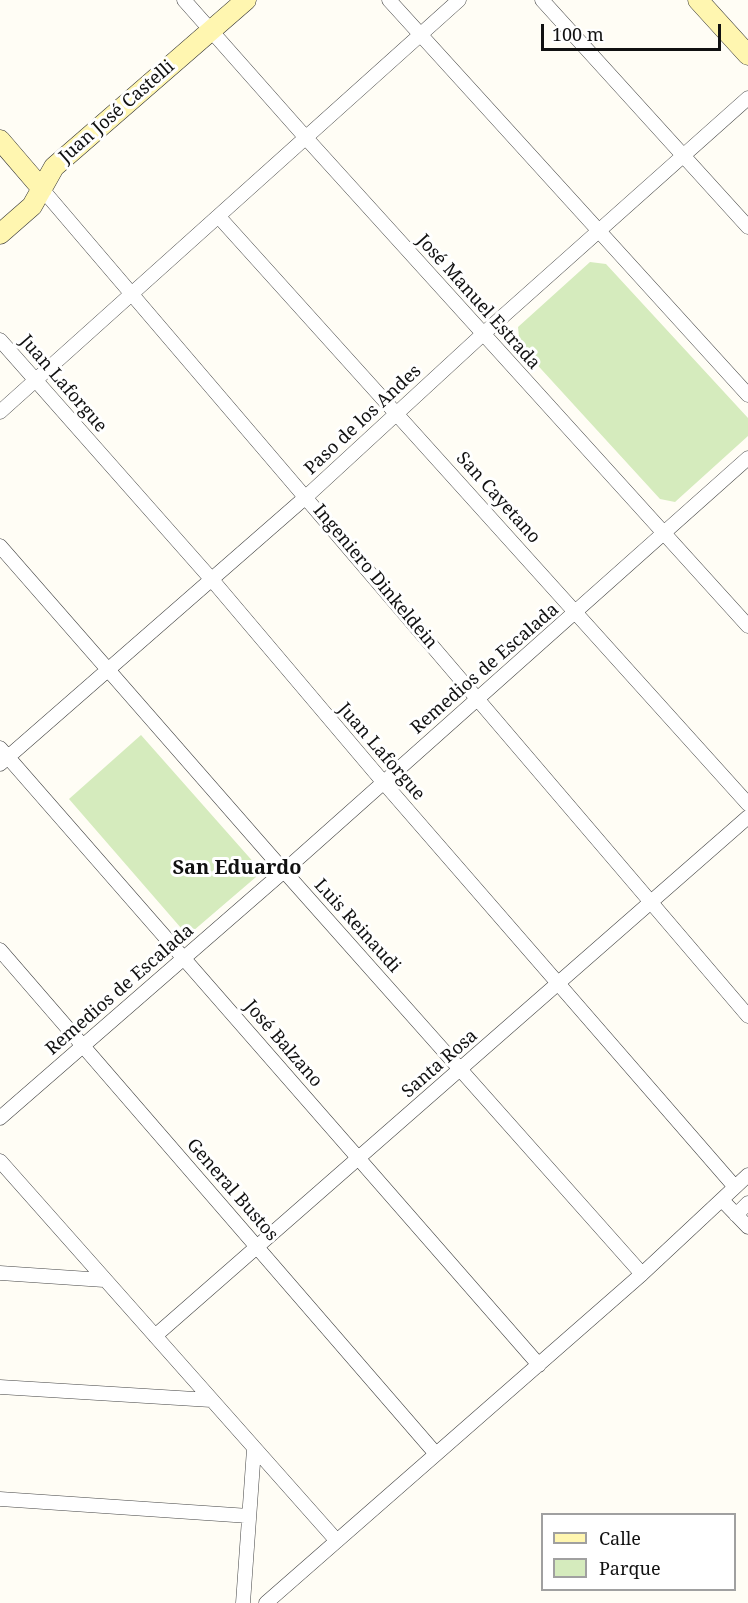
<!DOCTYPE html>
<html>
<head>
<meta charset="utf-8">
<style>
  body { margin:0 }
  #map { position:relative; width:748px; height:1603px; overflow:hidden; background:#fffdf5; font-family:"Noto Serif",serif }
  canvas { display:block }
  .legend { position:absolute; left:541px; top:1513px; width:195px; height:78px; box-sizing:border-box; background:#fff; border:2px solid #a0a0a0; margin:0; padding:8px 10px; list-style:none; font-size:18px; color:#111 }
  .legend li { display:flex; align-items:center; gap:12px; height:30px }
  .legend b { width:30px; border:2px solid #a0a0a0 }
  .scale { position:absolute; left:541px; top:24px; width:180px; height:27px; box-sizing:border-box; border:3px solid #111; border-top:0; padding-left:8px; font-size:18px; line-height:21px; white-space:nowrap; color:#111; -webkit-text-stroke:4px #fff; paint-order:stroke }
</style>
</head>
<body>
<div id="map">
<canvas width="748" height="1603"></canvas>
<ul class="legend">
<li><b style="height:8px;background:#fff6b0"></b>Calle</li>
<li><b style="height:16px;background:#d5ebbd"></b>Parque</li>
</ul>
<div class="scale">100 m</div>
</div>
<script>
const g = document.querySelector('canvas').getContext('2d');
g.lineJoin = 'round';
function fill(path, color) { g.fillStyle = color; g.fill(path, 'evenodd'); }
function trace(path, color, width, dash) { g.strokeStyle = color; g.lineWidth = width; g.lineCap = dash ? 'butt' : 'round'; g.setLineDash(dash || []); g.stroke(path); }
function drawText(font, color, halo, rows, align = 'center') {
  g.font = font + ' "Noto Serif",serif'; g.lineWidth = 6; g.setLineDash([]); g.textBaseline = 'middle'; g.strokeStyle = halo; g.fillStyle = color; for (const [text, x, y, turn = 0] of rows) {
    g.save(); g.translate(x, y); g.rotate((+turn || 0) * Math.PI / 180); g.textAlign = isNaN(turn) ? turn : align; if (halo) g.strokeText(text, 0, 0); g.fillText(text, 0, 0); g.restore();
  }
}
fill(new Path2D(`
  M590,262L606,264L748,418V436L675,502L660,499L520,346L518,327Z
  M141,735L256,865V877L193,931L181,928L69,799Z`), '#d5ebbd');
const minor = new Path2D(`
  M184,0L307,139L748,626
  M389,0L748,395
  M542,0L748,227
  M42,189L748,1016
  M219,217L748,804
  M0,340L213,581L384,783L735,1187
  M0,412L459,0
  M0,546L284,871L642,1274
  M0,748L539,1365
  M0,764L307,496L483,334L748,98
  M0,950L436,1454
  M0,1118L284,871L748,458
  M0,1161L337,1541
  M722,1200L748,1227
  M736,1215L748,1203
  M0,1273L104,1280
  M155,1336L748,817
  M0,1387L211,1400
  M0,1499L249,1516
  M243,1603L254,1449
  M266,1603L642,1274L748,1175`);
const secondary = new Path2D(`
  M698,0L748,55
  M0,140L42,189
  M0,234L32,206L54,167L246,0`);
trace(minor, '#444', 15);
trace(secondary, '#333', 21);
trace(minor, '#fff', 14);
trace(secondary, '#fff6b0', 20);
drawText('18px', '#111', '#fff', [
  ["Juan José Castelli",117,112,-41],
  ["José Manuel Estrada",478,302,48],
  ["Juan Laforgue",63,384,49],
  ["Paso de los Andes",363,420,-43],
  ["San Cayetano",498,498,48],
  ["Ingeniero Dinkeldein",375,577,50],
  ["Remedios de Escalada",485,669,-41],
  ["Juan Laforgue",381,752,49],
  ["Luis Reinaudi",357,926,48],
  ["Remedios de Escalada",120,990,-41],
  ["José Balzano",283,1044,49],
  ["Santa Rosa",440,1064,-41],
  ["General Bustos",232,1190,49]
]);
drawText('bold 20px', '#111', '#fff', [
  ["San Eduardo",237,868]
]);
</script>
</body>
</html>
